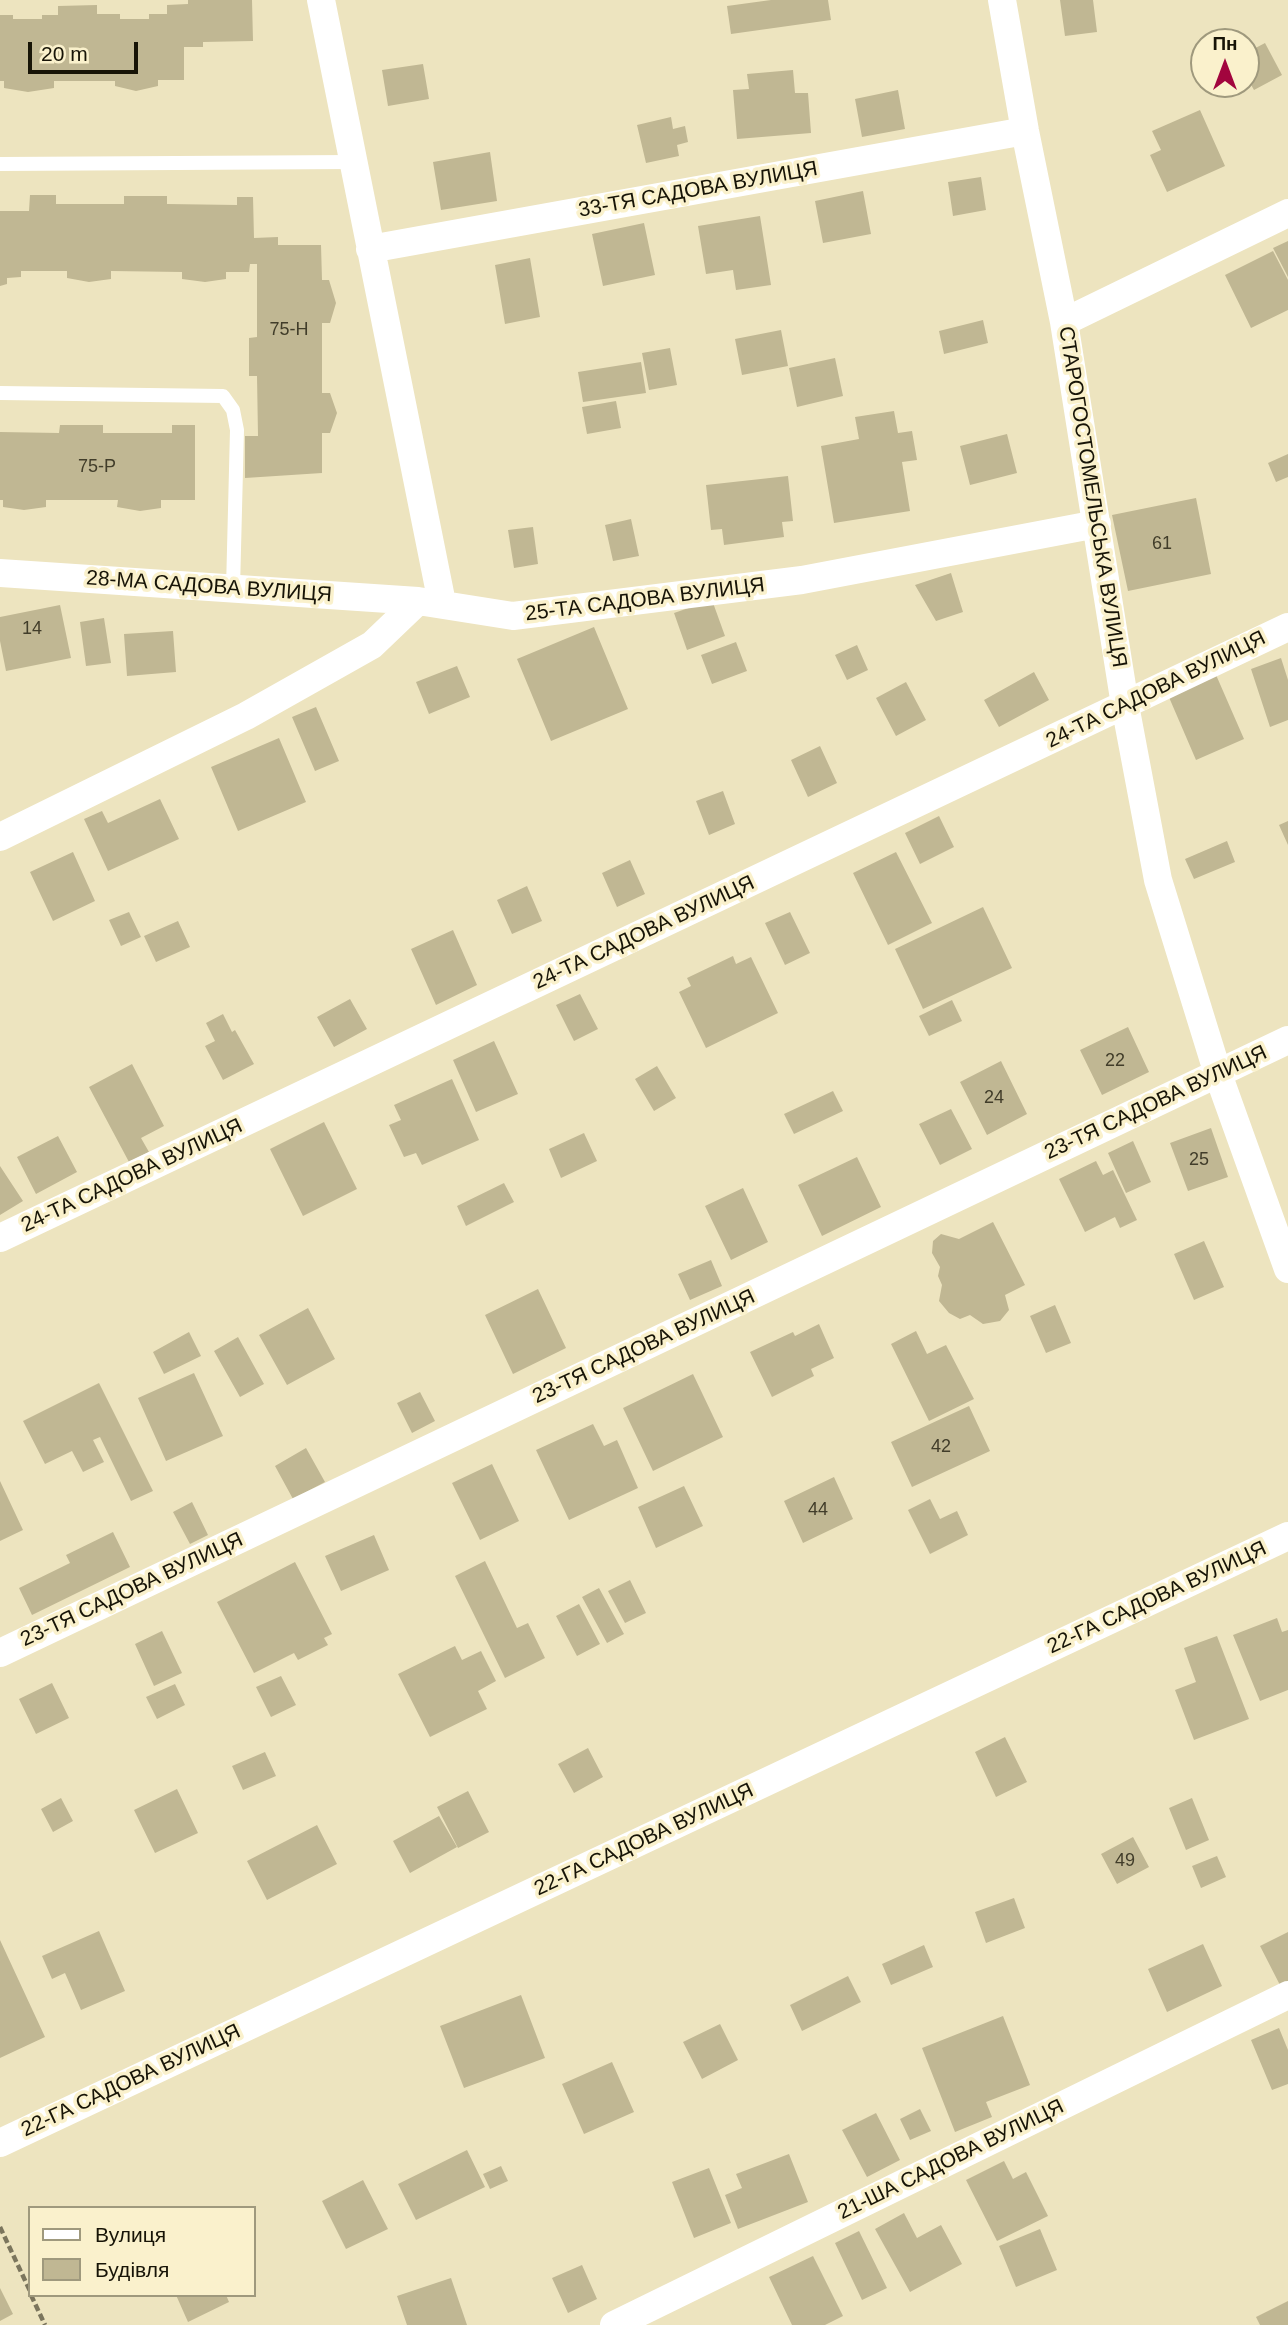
<!DOCTYPE html>
<html>
<head>
<meta charset="utf-8">
<style>
  body { margin:0 }
  #map { position:relative; width:1288px; height:2325px; overflow:hidden; background:#ede4bf; font-family:Arial,sans-serif }
  canvas { display:block }
  .legend { position:absolute; left:28px; top:2206px; width:228px; height:91px; box-sizing:border-box; background:#faf1cc; border:2px solid #9f997d; margin:0; padding:9px 12px; list-style:none; font-size:21px; color:#171407 }
  .legend li { display:flex; align-items:center; gap:14px; height:35px }
  .legend b { width:35px; border:2px solid #9f997d }
  .north { position:absolute; left:1190px; top:28px; width:70px; height:70px; box-sizing:border-box; background:#faf1cc; border:2px solid #9f997d; border-radius:50%; rotate:0deg; font-size:19px; font-weight:700; line-height:28px; text-align:center; color:#171407 }
  .north::after { content:''; display:block; margin:auto; width:24px; height:32px; background:#a2053e; clip-path:polygon(50% 0,100% 100%,50% 72%,0 100%) }
  .scale { position:absolute; left:28px; top:42px; width:110px; height:32px; box-sizing:border-box; border:4px solid #171407; border-top:0; padding-left:9px; font-size:21px; line-height:24px; white-space:nowrap; color:#171407; -webkit-text-stroke:5px #faf1cc; paint-order:stroke }
</style>
</head>
<body>
<div id="map">
<canvas width="1288" height="2325"></canvas>
<ul class="legend">
<li><b style="height:9px;background:#fff"></b>Вулиця</li>
<li><b style="height:19px;background:#c0b793"></b>Будівля</li>
</ul>
<div class="north">Пн</div>
<div class="scale">20 m</div>
</div>
<script>
const g = document.querySelector('canvas').getContext('2d');
g.lineJoin = 'round';
function fill(path, color) { g.fillStyle = color; g.fill(path, 'evenodd'); }
function trace(path, color, width, dash) { g.strokeStyle = color; g.lineWidth = width; g.lineCap = dash ? 'butt' : 'round'; g.setLineDash(dash || []); g.stroke(path); }
function drawText(font, color, halo, rows, align = 'center') {
  g.font = font + ' Arial,sans-serif'; g.lineWidth = 7; g.setLineDash([]); g.textBaseline = 'middle'; g.strokeStyle = halo; g.fillStyle = color; for (const [text, x, y, turn = 0] of rows) {
    g.save(); g.translate(x, y); g.rotate((+turn || 0) * Math.PI / 180); g.textAlign = isNaN(turn) ? turn : align; if (halo) g.strokeText(text, 0, 0); g.fillText(text, 0, 0); g.restore();
  }
}
fill(new Path2D(`
  M188,0H252L253,41L203,42V47H184V80H158V86L136,91L115,86V81H54V88L28,92L4,88V81H0V15H13V19H42V15H58V6L97,5V14H120V19H149V14H167V5L188,4Z
  M771,0H828L831,20L731,34L727,6Z
  M1060,0H1093L1097,32L1065,36Z
  M1265,43L1282,75L1254,90L1246,76V53Z
  M423,64L429,99L388,106L382,70Z
  M793,70L795,93H808L811,133L737,139L733,90L749,89L747,74Z
  M898,90L905,129L862,137L855,99Z
  M1200,110L1225,166L1167,192L1150,155L1161,150L1152,131Z
  M671,117L673,129L685,126L688,142L677,145L679,156L646,163L637,125Z
  M490,152L497,201L441,210L433,162Z
  M981,177L986,210L953,216L948,182Z
  M863,191L871,234L823,243L815,201Z
  M30,195H56V204H124V196H167V204L237,205V197H253L254,238L278,237V245H321L322,280H329L336,303L330,323H322V393H330L337,413L330,433H322V473L245,478V436H258L257,376H249V338L257,337V264H250L249,272H226V279L205,282L182,279V272L111,271V279L89,282L67,278V271H21V277L7,278V284L0,286V211H29Z
  M760,216L771,285L736,290L733,270L706,274L698,226Z
  M644,223L655,275L603,286L592,234Z
  M1288,241V277L1273,248Z
  M1273,251L1288,280V310L1251,328L1225,275Z
  M530,258L540,317L505,324L495,265Z
  M983,320L988,343L944,354L939,331Z
  M781,330L788,366L742,375L735,339Z
  M670,348L677,385L649,390L642,353Z
  M835,358L843,396L797,407L789,368Z
  M641,362L646,393L583,402L578,372Z
  M616,401L621,428L587,434L582,407Z
  M894,411L898,433L912,431L917,460L902,462L910,511L834,523L821,446L859,439L855,417Z
  M60,425H103V433H172V425H195V500H161V508L140,511L117,507L118,500H46V507L24,510L3,507V500H0V432L59,433Z
  M1007,434L1017,473L970,485L960,446Z
  M1288,454V477L1276,482L1268,463Z
  M788,476L793,521L782,522L784,537L724,545L722,529L711,530L706,485Z
  M1196,498L1211,574L1128,591L1112,515Z
  M631,519L639,556L613,561L605,525Z
  M533,527L538,564L514,568L508,530Z
  M951,573L963,612L936,621L915,585Z
  M712,600L725,636L687,650L674,613Z
  M60,605L71,658L6,671L0,641V617Z
  M104,618L111,663L86,666L80,622Z
  M594,627L628,709L551,741L517,659Z
  M173,631L176,672L127,676L124,634Z
  M736,642L747,671L712,684L701,655Z
  M857,645L868,670L847,680L835,655Z
  M1281,658L1288,680V720L1270,727L1251,669Z
  M457,666L470,697L429,714L416,682Z
  M1213,668L1244,739L1196,760L1165,688Z
  M1034,672L1049,700L999,727L984,700Z
  M906,682L926,720L896,736L876,698Z
  M316,707L339,761L315,771L292,717Z
  M279,738L306,802L238,831L211,767Z
  M820,746L837,783L808,797L791,760Z
  M723,791L735,824L709,835L696,801Z
  M160,799L179,839L108,871L84,819L102,811L108,823Z
  M939,816L954,847L920,864L905,833Z
  M1288,821V845L1279,825Z
  M1227,841L1235,862L1194,879L1185,859Z
  M73,852L95,901L53,921L30,872Z
  M896,852L932,923L888,945L853,873Z
  M630,860L645,894L617,907L602,873Z
  M527,886L542,921L512,934L497,900Z
  M983,907L1012,968L923,1009L895,949Z
  M129,912L141,937L121,946L109,920Z
  M790,912L810,953L785,965L765,923Z
  M178,921L190,947L156,962L144,936Z
  M453,930L477,985L436,1005L411,949Z
  M733,956L736,964L751,957L778,1013L706,1048L679,992L691,986L687,978Z
  M580,994L598,1029L574,1041L556,1005Z
  M350,999L367,1029L334,1047L317,1017Z
  M952,1000L962,1021L929,1036L919,1016Z
  M223,1014L232,1032L235,1030L254,1064L223,1080L205,1046L215,1041L206,1023Z
  M1128,1027L1149,1072L1102,1095L1080,1050Z
  M494,1041L518,1094L476,1112L453,1060Z
  M1001,1061L1027,1114L987,1135L960,1082Z
  M132,1064L164,1126L141,1138L149,1152L129,1162L89,1087Z
  M657,1066L676,1098L654,1111L635,1079Z
  M452,1079L479,1140L422,1165L416,1153L404,1157L389,1125L401,1120L394,1105Z
  M833,1091L843,1111L794,1134L784,1114Z
  M951,1109L972,1149L940,1165L919,1124Z
  M324,1122L357,1189L303,1216L270,1149Z
  M1211,1128L1228,1177L1188,1191L1170,1143Z
  M584,1133L597,1161L561,1178L549,1149Z
  M58,1136L77,1172L36,1194L17,1157Z
  M1133,1141L1151,1182L1126,1193L1108,1153Z
  M857,1157L881,1207L822,1236L798,1185Z
  M1096,1161L1103,1175L1113,1170L1137,1220L1120,1228L1115,1217L1085,1232L1059,1179Z
  M0,1166L23,1201L0,1215Z
  M504,1183L514,1202L466,1226L457,1206Z
  M743,1188L768,1242L731,1260L705,1206Z
  M993,1222L1025,1285L1005,1295L1009,1310L1000,1321L983,1324L970,1315L960,1319L949,1313L939,1301L942,1285L938,1276L940,1267L932,1253L933,1241L941,1234L959,1239Z
  M1204,1241L1224,1287L1194,1300L1174,1254Z
  M711,1260L722,1286L690,1300L678,1274Z
  M538,1289L566,1348L513,1374L485,1315Z
  M1055,1305L1071,1343L1046,1353L1030,1316Z
  M308,1308L335,1359L287,1385L259,1335Z
  M819,1324L834,1358L811,1369L814,1376L772,1397L750,1352L793,1332L795,1336Z
  M916,1331L927,1354L946,1345L974,1399L929,1421L891,1344Z
  M189,1332L201,1356L164,1374L153,1352Z
  M238,1337L264,1384L240,1397L214,1351Z
  M194,1373L223,1436L166,1461L138,1398Z
  M693,1374L723,1437L653,1471L623,1408Z
  M99,1383L153,1491L131,1501L100,1437L93,1440L104,1462L83,1472L72,1451L45,1464L23,1421Z
  M420,1392L435,1421L412,1433L397,1403Z
  M969,1406L990,1451L912,1487L891,1442Z
  M593,1424L604,1446L617,1440L638,1488L569,1520L536,1450Z
  M306,1448L325,1482L293,1499L275,1466Z
  M492,1464L519,1521L480,1540L452,1483Z
  M834,1477L853,1519L803,1543L784,1501Z
  M0,1481L23,1530L0,1541Z
  M684,1486L703,1526L656,1548L638,1507Z
  M930,1499L940,1519L957,1511L968,1535L930,1554L908,1510Z
  M192,1502L208,1535L190,1544L173,1512Z
  M113,1532L130,1567L32,1615L19,1588L70,1563L66,1555Z
  M374,1535L389,1570L341,1591L325,1556Z
  M485,1561L517,1628L528,1623L545,1658L505,1678L455,1576Z
  M295,1562L332,1634L324,1638L328,1645L298,1660L294,1653L254,1673L217,1602Z
  M630,1580L646,1613L625,1623L608,1591Z
  M599,1588L624,1634L607,1643L582,1597Z
  M579,1604L600,1644L577,1656L556,1616Z
  M1277,1618L1282,1632L1288,1630V1690L1260,1701L1233,1635Z
  M162,1631L182,1673L154,1686L135,1644Z
  M1217,1636L1249,1719L1194,1740L1175,1690L1196,1682L1184,1648Z
  M455,1646L462,1660L481,1651L496,1681L478,1691L487,1709L430,1737L398,1674Z
  M281,1676L296,1705L271,1717L256,1687Z
  M52,1683L69,1718L36,1734L19,1699Z
  M175,1684L185,1705L157,1719L146,1697Z
  M1005,1737L1027,1782L996,1797L975,1752Z
  M588,1748L603,1777L574,1793L558,1764Z
  M265,1752L276,1776L243,1790L232,1766Z
  M177,1789L198,1833L155,1853L134,1810Z
  M468,1791L489,1832L458,1848L437,1807Z
  M61,1798L73,1821L53,1832L41,1809Z
  M1192,1798L1209,1840L1186,1850L1169,1808Z
  M439,1816L457,1847L410,1873L393,1841Z
  M317,1825L337,1864L267,1900L247,1861Z
  M1133,1837L1149,1867L1117,1884L1101,1854Z
  M1217,1856L1226,1877L1201,1888L1192,1866Z
  M1014,1898L1025,1928L986,1943L975,1912Z
  M99,1931L125,1991L81,2010L65,1973L52,1979L42,1956Z
  M1288,1932V1986L1282,1989L1260,1946Z
  M0,1940L45,2037L0,2058Z
  M1203,1944L1222,1986L1167,2012L1148,1969Z
  M924,1945L933,1967L891,1985L882,1964Z
  M848,1976L861,2002L802,2031L790,2005Z
  M521,1995L545,2058L464,2088L440,2026Z
  M1003,2016L1030,2085L986,2102L992,2117L955,2132L922,2048Z
  M720,2024L738,2060L702,2079L683,2042Z
  M1279,2028L1288,2050V2084L1272,2090L1251,2040Z
  M612,2062L634,2112L584,2134L562,2084Z
  M920,2109L931,2131L910,2140L900,2119Z
  M876,2113L900,2160L867,2177L842,2130Z
  M467,2150L485,2187L416,2220L398,2184Z
  M789,2154L808,2202L738,2229L725,2195L742,2188L736,2174Z
  M1004,2161L1013,2179L1026,2172L1048,2216L997,2241L966,2180Z
  M501,2166L508,2181L490,2189L483,2174Z
  M709,2168L731,2223L694,2238L672,2182Z
  M363,2180L388,2229L346,2249L322,2201Z
  M904,2213L917,2238L941,2225L962,2264L910,2292L875,2229Z
  M1040,2229L1057,2270L1016,2287L999,2246Z
  M859,2231L887,2288L862,2300L835,2243Z
  M813,2256L843,2316L825,2325H792L769,2277Z
  M582,2265L597,2299L568,2313L552,2278Z
  M451,2278L467,2325H407L397,2296Z
  M0,2288L13,2314L0,2321Z
  M176,2295H226L229,2302L188,2322Z
  M1288,2301V2325H1260L1256,2317Z`), '#c0b793');
trace(new Path2D(`
  M0,2227L30,2291
  M31,2295L45,2325`), '#7b755d', 4.5, [7, 3.5]);
trace(new Path2D(`
  M0,164L353,162
  M0,393L223,396L233,410L237,430L233,589`), '#fff', 14);
trace(new Path2D(`
  M321,0L442,603
  M1002,0L1025,131L1064,322L1125,705L1158,880L1218,1074L1288,1269
  M370,249L1025,131
  M1064,322L1288,213
  M0,573L418,601
  M0,837L246,716L372,645L418,601L513,616L802,580L1097,524
  M0,1238L1288,627
  M0,1653L1288,1040
  M0,2143L1288,1536
  M614,2325L1288,1995`), '#fff', 28);
drawText('18px', '#413d2a', null, [
  ["75-Н",289,330],
  ["75-Р",97,467],
  ["61",1162,544],
  ["14",32,629],
  ["22",1115,1061],
  ["24",994,1098],
  ["25",1199,1160],
  ["42",941,1447],
  ["44",818,1510],
  ["49",1125,1861]
]);
drawText('21px', '#171407', '#faf1cc', [
  ["33-ТЯ САДОВА ВУЛИЦЯ",698,190,-10],
  ["СТАРОГОСТОМЕЛЬСЬКА ВУЛИЦЯ",1092,497,81],
  ["28-МА САДОВА ВУЛИЦЯ",209,587,4],
  ["25-ТА САДОВА ВУЛИЦЯ",645,600,-7],
  ["24-ТА САДОВА ВУЛИЦЯ",1156,690,-26],
  ["24-ТА САДОВА ВУЛИЦЯ",644,933,-25],
  ["23-ТЯ САДОВА ВУЛИЦЯ",1156,1103,-25],
  ["24-ТА САДОВА ВУЛИЦЯ",132,1176,-25],
  ["23-ТЯ САДОВА ВУЛИЦЯ",644,1347,-25],
  ["23-ТЯ САДОВА ВУЛИЦЯ",132,1590,-25],
  ["22-ГА САДОВА ВУЛИЦЯ",1157,1598,-25],
  ["22-ГА САДОВА ВУЛИЦЯ",644,1840,-25],
  ["22-ГА САДОВА ВУЛИЦЯ",131,2081,-25],
  ["21-ША САДОВА ВУЛИЦЯ",951,2160,-26]
]);
</script>
</body>
</html>
